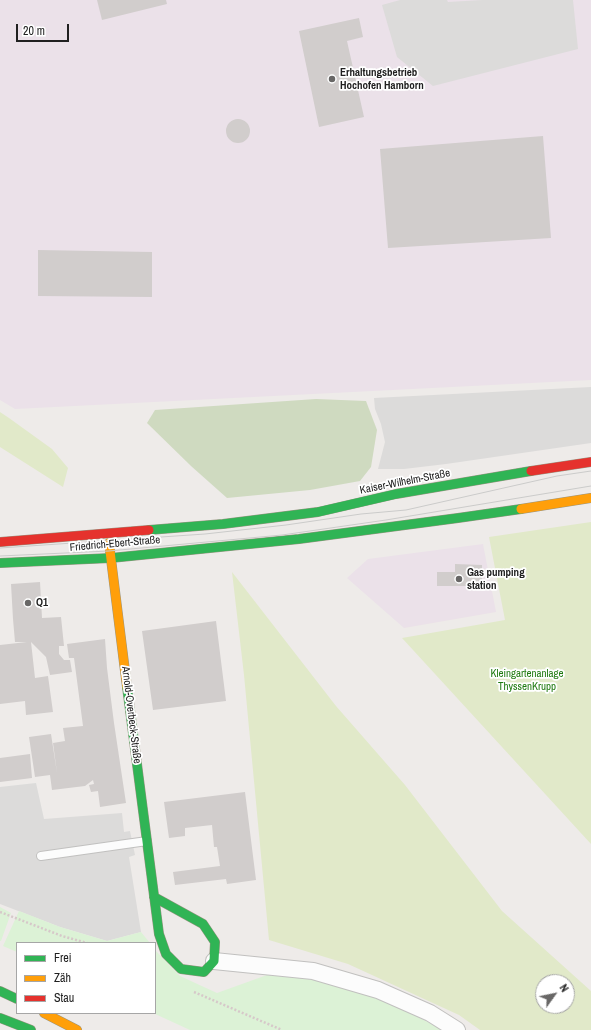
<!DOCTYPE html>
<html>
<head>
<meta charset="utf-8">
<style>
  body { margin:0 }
  #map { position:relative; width:591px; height:1030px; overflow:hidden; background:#eeebe9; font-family:"Archivo Narrow",sans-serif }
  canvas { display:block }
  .legend { position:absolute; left:16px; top:942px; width:140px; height:72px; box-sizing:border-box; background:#fff; border:1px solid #a6a6a6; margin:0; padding:5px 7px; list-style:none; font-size:12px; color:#202020 }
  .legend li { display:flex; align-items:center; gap:8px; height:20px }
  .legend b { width:20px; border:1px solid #a6a6a6 }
  .north { position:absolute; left:535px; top:974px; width:40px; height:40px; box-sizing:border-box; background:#fff; border:1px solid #a6a6a6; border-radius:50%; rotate:57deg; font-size:11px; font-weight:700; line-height:16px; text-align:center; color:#202020 }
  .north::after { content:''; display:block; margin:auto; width:14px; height:18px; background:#686766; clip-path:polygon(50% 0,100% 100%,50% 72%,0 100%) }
  .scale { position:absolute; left:16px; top:24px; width:53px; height:18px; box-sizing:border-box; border:2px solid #202020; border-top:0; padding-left:5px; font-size:12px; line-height:14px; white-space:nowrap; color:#202020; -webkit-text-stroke:3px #fff; paint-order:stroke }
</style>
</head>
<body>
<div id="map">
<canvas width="591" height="1030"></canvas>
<ul class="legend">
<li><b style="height:5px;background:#30b455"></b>Frei</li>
<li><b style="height:5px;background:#ff9f0a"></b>Zäh</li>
<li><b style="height:5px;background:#e5322d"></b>Stau</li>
</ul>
<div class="north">N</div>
<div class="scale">20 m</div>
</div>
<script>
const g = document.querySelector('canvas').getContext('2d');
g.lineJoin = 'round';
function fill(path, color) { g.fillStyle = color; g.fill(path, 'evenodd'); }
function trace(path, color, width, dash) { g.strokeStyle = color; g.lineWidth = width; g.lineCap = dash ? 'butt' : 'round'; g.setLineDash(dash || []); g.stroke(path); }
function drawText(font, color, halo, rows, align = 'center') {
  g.font = font + ' "Archivo Narrow",sans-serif'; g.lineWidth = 3.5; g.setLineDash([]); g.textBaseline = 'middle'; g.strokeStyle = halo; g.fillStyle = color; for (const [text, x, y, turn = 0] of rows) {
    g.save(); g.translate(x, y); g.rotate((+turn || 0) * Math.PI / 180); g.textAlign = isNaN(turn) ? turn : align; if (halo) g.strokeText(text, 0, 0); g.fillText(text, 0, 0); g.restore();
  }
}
fill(new Path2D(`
  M0,0H591V380L15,409L0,400Z
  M483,544L496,612L404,628L347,578L368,559Z`), '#ebe1e9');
fill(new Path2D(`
  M400,0H447L448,2L482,0H573L578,49L433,86L397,57L382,5Z
  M591,387V443L446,464L404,469H378L385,442L381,424L375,409L374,398Z
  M36,783L44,819L122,813L124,832L130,831L135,855L129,857L141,932L107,941L60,927L0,904V787Z`), '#dcdbda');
fill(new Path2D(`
  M0,412L9,418L52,449L68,468L63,487L0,447Z
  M591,522V844L402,638L505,620L489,537Z
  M232,572L336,706L405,785L502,911L591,991V1030H480L459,1015L348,964L269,940L244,675ZM543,982H567V1006H543Z`), '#e1e9c9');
fill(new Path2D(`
  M316,399L366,401L377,430L371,467L360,481L310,490L227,498L191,466L147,423L155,410Z`), '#cfdac0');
fill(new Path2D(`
  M0,907L11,913L1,941H0Z
  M19,911L60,927L107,941L141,932L150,943H17V952L3,946Z
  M155,950L180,976L217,993L267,975L319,980L368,995L411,1013L443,1030H190L153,1013H155Z`), '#dcf2d6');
fill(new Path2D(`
  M97,0H166L167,4L102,20Z
  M359,18L363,37L347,41L364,117L319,127L299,31Z
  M226 131a12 12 0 1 1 24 0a12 12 0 1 1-24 0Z
  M543,136L551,238L388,248L380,149Z
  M38,250L152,252V297L38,296Z
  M455,564L482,565V586H437V572H455Z
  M40,582L42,618L61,617L64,646H59V654L64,660H70L72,672L50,675L46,657L31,642L35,678L48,676L53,712L26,715L25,701L0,704V645L27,642H15L13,619L11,584Z
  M216,621L226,701L153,710L142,631Z
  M105,639L107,668L114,723L126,803L100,807L98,791L91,792L89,785L94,784L93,780L85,786L52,790L50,775L35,777L29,737L51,734L57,773L53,743L65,741L63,728L83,726L74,658H69L67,644Z
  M30,754L32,778L0,782V758Z
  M245,792L256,880L227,884L226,879L175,885L173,872L220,866L217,847H214L212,825L185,828V836L169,838L164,802Z`), '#d1cdcc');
const lane = new Path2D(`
  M41,856L147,841`);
const street = new Path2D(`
  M214,961L313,971L378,990L430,1013L457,1030`);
const fast = new Path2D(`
  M149,530L223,524L318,512L396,494L531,471
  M0,563L111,558L299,539L458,518L521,509
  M127,687L159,934L166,954L181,969L204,972L214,961L215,942L203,924L154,897
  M0,991L17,999
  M0,1018L31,1030`);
const slow = new Path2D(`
  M521,509L591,498
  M109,543L127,687
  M44,1013L77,1030`);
const jam = new Path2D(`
  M531,471L591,462
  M0,542L149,530`);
trace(lane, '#c1c0bf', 10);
trace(street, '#c1c0bf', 18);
trace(fast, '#989481', 10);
trace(slow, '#989481', 10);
trace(jam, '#989481', 10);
trace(new Path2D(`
  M0,912L62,936L87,943
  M194,992L282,1030`), '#d6c8c9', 2.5, [2, 2]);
trace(lane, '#fcfcfc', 8);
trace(street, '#fcfcfc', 16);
trace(fast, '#30b455', 9);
trace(slow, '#ff9f0a', 9);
trace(jam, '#e5322d', 9);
trace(new Path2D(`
  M0,548L205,534L286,525L361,514L406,510L557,476L591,471
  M0,556L109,551L282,535L386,520L591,486`), '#cbcbca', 1);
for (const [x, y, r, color] of [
  [332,79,4,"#686766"],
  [459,579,4,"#686766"],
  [28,603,4,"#686766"]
]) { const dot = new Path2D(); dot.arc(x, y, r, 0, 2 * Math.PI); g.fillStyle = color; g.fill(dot); trace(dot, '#fff', 1.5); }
drawText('bold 11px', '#202020', '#fff', [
  ["Erhaltungsbetrieb",340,73],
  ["Hochofen Hamborn",340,86],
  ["Gas pumping",467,573],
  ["station",467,586],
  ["Q1",36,603]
], 'left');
drawText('11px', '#202020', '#fff', [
  ["Kaiser-Wilhelm-Straße",405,482,-11],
  ["Friedrich-Ebert-Straße",115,544,-5],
  ["Arnold-Overbeck-Straße",131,715,83]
]);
drawText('11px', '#1f7a11', '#fff', [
  ["Kleingartenanlage",527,674],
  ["ThyssenKrupp",527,687]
]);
</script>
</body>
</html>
